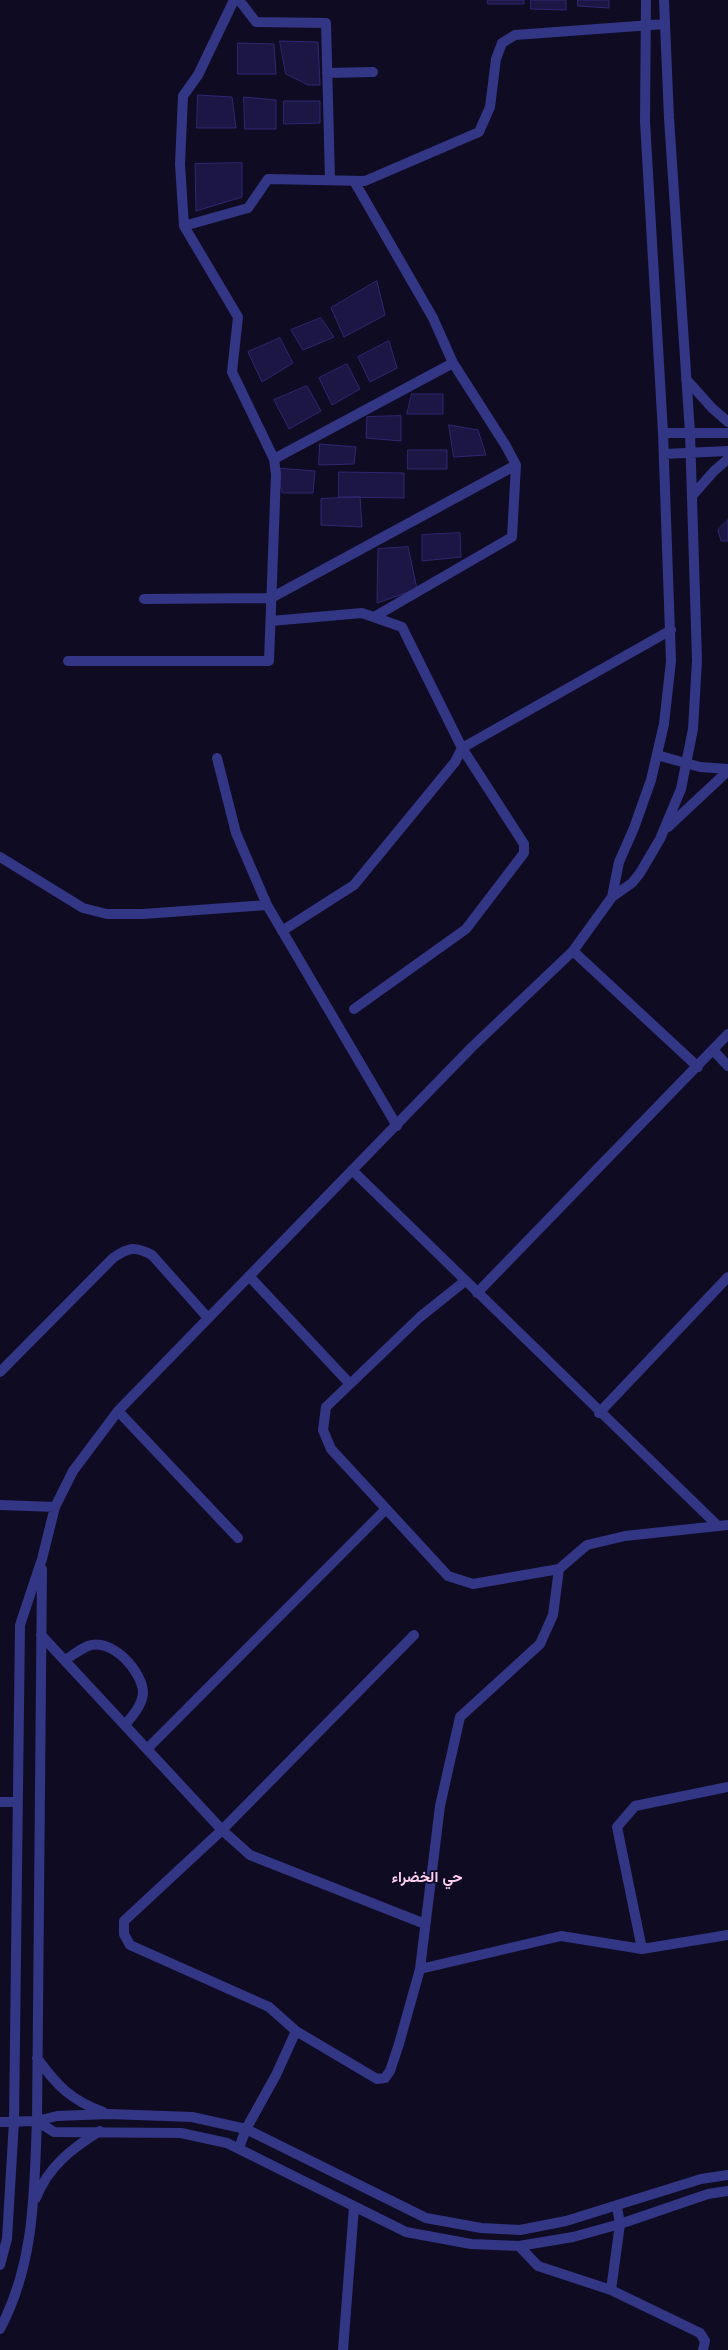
<!DOCTYPE html>
<html>
<head>
<meta charset="utf-8">
<style>
  body { margin:0 }
  canvas { display:block; background:#0e0b22 }
</style>
</head>
<body>
<canvas width="728" height="2350"></canvas>
<script>
const g = document.querySelector('canvas').getContext('2d');
g.lineJoin = 'round';
function fill(path, color) { g.fillStyle = color; g.fill(path, 'evenodd'); }
function trace(path, color, width, dash) { g.strokeStyle = color; g.lineWidth = width; g.lineCap = dash ? 'butt' : 'round'; g.setLineDash(dash || []); g.stroke(path); }
function drawText(font, color, halo, rows, align = 'center') {
  g.font = font + ' Quicksand,Vazirmatn,sans-serif'; g.lineWidth = 3.5; g.setLineDash([]); g.textBaseline = 'middle'; g.strokeStyle = halo; g.fillStyle = color; for (const [text, x, y, turn = 0] of rows) {
    g.save(); g.translate(x, y); g.rotate((+turn || 0) * Math.PI / 180); g.textAlign = isNaN(turn) ? turn : align; if (halo) g.strokeText(text, 0, 0); g.fillText(text, 0, 0); g.restore();
  }
}
const building = new Path2D(`
  M488,0H524V4H488Z
  M531,0H566V10L531,9Z
  M578,0H609V8L578,6Z
  M280,41L318,42L320,85H308L286,74Z
  M238,43L274,44L276,74H238Z
  M198,95L232,97L236,128H197Z
  M244,97L276,100V129H245Z
  M284,101H320V123L284,124Z
  M242,163V197L196,211L195,164Z
  M377,281L385,315L344,337L331,308Z
  M321,318L334,337L303,350L291,330Z
  M280,338L293,363L262,382L248,352Z
  M389,341L397,368L370,382L358,357Z
  M347,364L360,389L332,405L319,378Z
  M307,386L321,411L289,429L274,400Z
  M412,394H443V414H407Z
  M401,416V441L366,438L367,417Z
  M449,425L478,430L486,455L454,457Z
  M320,444L356,447L354,464L319,465Z
  M408,450H447V469H408Z
  M276,468L315,471L313,493H283Z
  M339,472L404,473V498L339,497Z
  M360,497L362,527L321,525V499Z
  M728,520V541H721L718,530Z
  M460,533L461,557L422,561V535Z
  M408,547L417,589L377,603L378,549Z`);
fill(building, '#1c1644');
trace(building, '#302672', 1);
trace(new Path2D(`
  M234,0L198,75L183,96L180,164L184,226L248,208L268,179L365,181L479,132L490,107L496,59L502,43L515,35L665,24
  M239,0L256,22L326,23L330,180
  M327,73L373,72
  M354,181L433,318L453,363
  M686,379L712,408L728,422
  M663,433H728
  M664,454L728,451
  M274,459L453,363L506,446L516,465L512,537L374,617
  M692,496L714,471L728,459
  M144,599L271,598L516,465
  M271,621L362,613L402,627L462,748L455,762L354,885L282,931
  M68,661H269L276,474L274,459L232,372L238,317L184,226
  M657,755L700,767L728,769
  M217,758L236,833L267,905L397,1126
  M668,827L728,771
  M0,857L83,908L107,914H143L267,905
  M612,897L619,862L634,828L651,780L664,724L671,661L663,433L645,121L646,0
  M573,951L698,1067
  M354,1009L466,929L524,853V844L462,748L671,630
  M714,1051L728,1066
  M352,1170L718,1526
  M249,1276L350,1384
  M465,1281L420,1317L326,1407L323,1430L331,1449L448,1576L473,1584L559,1569
  M477,1293L728,1034
  M0,1372L113,1258C129,1247 135,1246 152,1255L208,1318
  M118,1411L238,1538
  M599,1413L728,1277
  M0,1505L55,1507
  M41,1635L222,1830L250,1855L425,1924
  M65,1660C72,1656 80,1649 88,1646C112,1637 143,1672 143,1693C142,1706 132,1716 125,1725
  M147,1749L386,1509
  M0,1802H17
  M642,1949L617,1827L635,1806L728,1787
  M420,1969L561,1936L642,1949L728,1935
  M296,2031L269,2007L130,1945L124,1934V1921L222,1830L414,1635
  M37,2058C57,2086 71,2100 103,2112
  M37,2121L54,2132L181,2133L227,2143L406,2232L471,2244L519,2246L573,2237L620,2224L708,2194L728,2191
  M0,2122L37,2121L57,2116L109,2114L192,2117L246,2129L426,2218L481,2228L520,2230L566,2221L701,2179L728,2175
  M239,2148L246,2129L276,2075L296,2031L377,2079L385,2078L390,2071L399,2044L420,1969L440,1806L460,1717L540,1644L553,1615L559,1569L587,1545L625,1536L728,1525
  M36,2198C48,2167 72,2148 100,2131
  M617,2207L620,2224L611,2290L700,2333L705,2341L703,2350
  M519,2246L538,2266L611,2290
  M0,2265L7,2239L14,2121L20,1625L42,1559L55,1507L73,1471L118,1411L472,1047L573,951L612,897L632,883L640,873L660,839L681,789L693,729L697,660L690,433L669,118L664,0
  M0,2329C35,2263 34,2193 37,2121L42,1569
  M343,2350L354,2207`), '#333585', 10);
drawText('bold 15px', '#ffcef1', '#0e0b22', [
  ["حي الخضراء",427,1877]
]);
</script>
</body>
</html>
